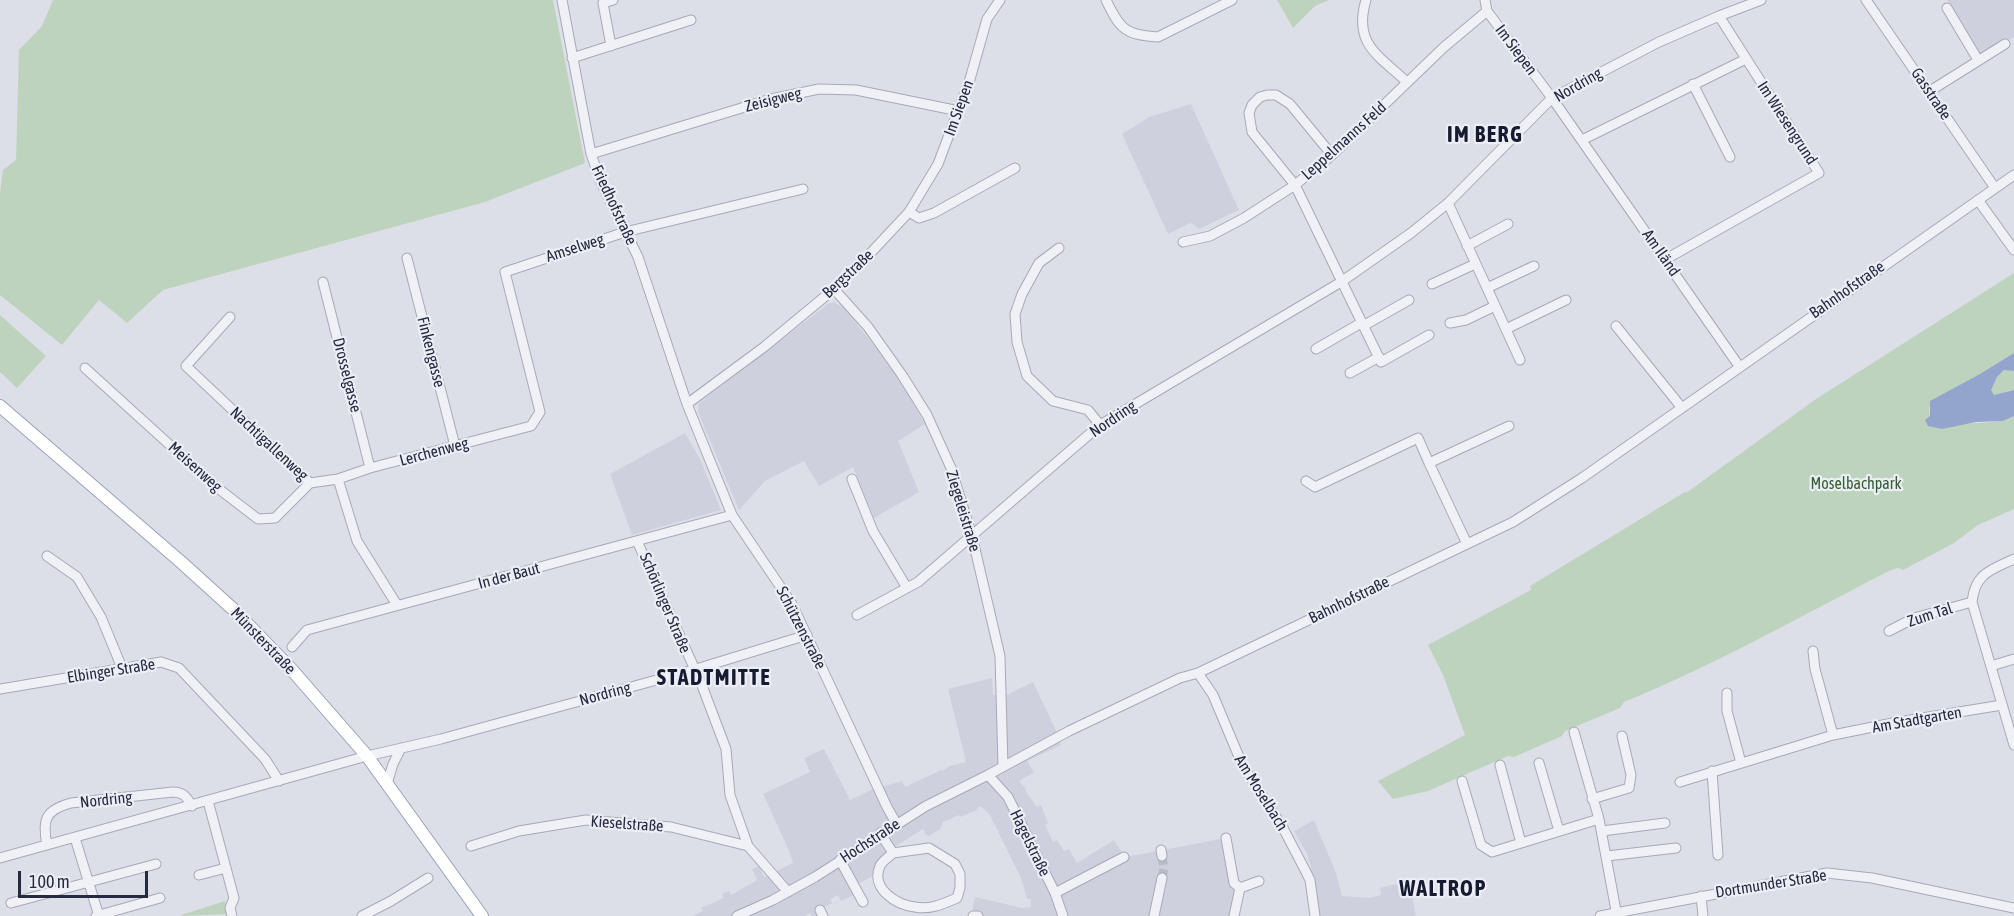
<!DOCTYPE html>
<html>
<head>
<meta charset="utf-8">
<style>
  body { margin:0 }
  #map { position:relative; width:2014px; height:916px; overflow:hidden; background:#dddfe8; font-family:"Asap Condensed",sans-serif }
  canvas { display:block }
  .scale { position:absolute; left:18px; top:871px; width:130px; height:27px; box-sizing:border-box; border:3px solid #252a40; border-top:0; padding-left:8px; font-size:18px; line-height:21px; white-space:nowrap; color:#252a40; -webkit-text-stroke:4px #eceef6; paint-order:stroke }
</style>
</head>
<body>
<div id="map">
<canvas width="2014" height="916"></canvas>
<div class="scale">100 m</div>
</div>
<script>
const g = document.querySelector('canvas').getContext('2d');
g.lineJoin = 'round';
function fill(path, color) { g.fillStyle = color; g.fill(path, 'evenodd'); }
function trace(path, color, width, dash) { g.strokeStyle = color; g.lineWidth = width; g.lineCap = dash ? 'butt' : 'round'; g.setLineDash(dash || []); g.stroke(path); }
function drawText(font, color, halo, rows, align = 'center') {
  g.font = font + ' "Asap Condensed",sans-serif'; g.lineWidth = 4.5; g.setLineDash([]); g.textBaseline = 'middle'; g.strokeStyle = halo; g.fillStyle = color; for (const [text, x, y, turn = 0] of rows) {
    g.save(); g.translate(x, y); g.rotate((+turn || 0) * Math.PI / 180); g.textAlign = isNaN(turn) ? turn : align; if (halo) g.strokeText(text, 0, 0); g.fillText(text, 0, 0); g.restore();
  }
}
fill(new Path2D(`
  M1947,0H2014V37L1981,55Z
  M1191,104L1239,210L1199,229L1191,223L1168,234L1122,134L1149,117Z
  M834,302L845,309L875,347L901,383L925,424L898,441L919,492L874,518L853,467L819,486L804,461L765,481L739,510L698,412L699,403L828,304Z
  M685,433L700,459L721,510L632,535L610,474Z
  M992,678L993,695H1007L1033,682L1055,728L1061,745L1027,761L1034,772L1019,781L1026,789L1025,790L1037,807L1041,805L1048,823L1045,825L1053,842L1057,840L1064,851L1069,849L1077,863L1114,840L1125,857L1226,838L1240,888L1234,916H971L975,897L1022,908L1031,907V899H1027L1021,878L990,815L981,806L977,808V810L960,817L959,815L943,822L940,829L929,836L926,835L923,829L896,846L879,864L871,877L858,884L854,895L841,901L838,895L830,899L832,903L823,908L816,916H812L810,913L805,916H693L703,911L701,908L724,898L722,894L729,891L731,895L757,880L752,869L759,866L764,877L793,863L790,853L763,794L810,772L804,758L824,749L850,800L871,790L902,781L905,787L941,770L942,771L950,766L966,762L948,689Z
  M1314,820L1336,873L1342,896L1369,898L1381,895L1380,888L1409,881L1416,916H1315L1310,880L1311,867L1307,854L1294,831Z`), '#ced1dd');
fill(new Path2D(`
  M53,0H553L585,163L485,202L163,290L127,323L99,300L62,345L0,295V193L3,170L16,160L19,50L42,26Z
  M1277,0H1329L1315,6L1293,28Z
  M2014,273V353L1929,407L1930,416L1929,418L1942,429C1965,419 1992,427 2014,416V509L1978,525L1954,543L1903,570L1898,568L1889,571C1801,616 1715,665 1624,702L1620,708L1565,731L1562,736L1514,757L1508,756L1428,791L1393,799L1378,781L1465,735L1443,675L1428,645L1531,590L1530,586L1685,492L1686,493L1816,399Z
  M0,315L46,356L17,388L0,372Z
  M2010,369L2014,371V390L1994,395L1990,390L1997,377L2004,370Z
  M225,901L228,914L182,916L181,915Z`), '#bed3bd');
fill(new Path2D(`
  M2014,353V371L2004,370L1997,377L1991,390L1994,395L2014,390V416L2003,421L1976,422L1942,429L1928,426L1925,420L1930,416V401L1980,374Z`), '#93a5cc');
trace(new Path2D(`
  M1162,856L1164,869L1162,878`), '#b8bbc6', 9, [9, 4.5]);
const minor = new Path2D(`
  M562,0L591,154L601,182L638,257L687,404L732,515L792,604L887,807L896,823
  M1106,0C1120,29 1125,35 1158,37L1232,0
  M1366,0C1353,44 1378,55 1407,82
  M1485,0L1487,11L1552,98L1739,366
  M1866,0L1995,188
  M1947,8L1978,60
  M611,46L603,3L613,0
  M572,58L691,20
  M1693,84L1730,157
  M1930,91L2005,44
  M1582,140L1746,59
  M591,154L771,99L819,89L856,90L959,111
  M1332,155L1290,104L1276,95H1267L1260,97L1252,105L1249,113L1252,132L1295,185L1381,362L1429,335
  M1978,200L2014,250
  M1448,203L1520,360
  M909,212L919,218L934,213L1015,168
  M1183,242L1210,236L1244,218L1295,185L1332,155L1443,48L1487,11
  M1467,246L1508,224
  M1059,248L1039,263L1022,294L1015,314L1017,342L1027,376L1053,401L1088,410L1100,425
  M407,258L455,446
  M1666,259L1819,173L1719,16
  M323,282L370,468
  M1432,284L1475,264
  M1487,288L1534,266
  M834,289L868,327L902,375L927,415L951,468L972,536L1000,656L1003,767
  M230,317L186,366L310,483
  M1450,323L1466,320L1495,306
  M1363,326L1409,300
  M1616,326L1682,408
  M1506,329L1566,300
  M1316,349L1361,323
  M85,368L215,486L258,519L275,518L310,483
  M1350,373L1379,357
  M687,404L764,347L834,289L865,259L909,212L938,164L970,79L987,19L1000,0
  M338,479L357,541L397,605
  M852,479L873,531L907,588
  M1306,481L1315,487L1418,438L1429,463
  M310,483L338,479L370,468L531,426L540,412L505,272L625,232L803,189
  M637,541L701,683L726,749L730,795L748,846L788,892
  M1467,544L1429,463L1509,426
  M47,556L77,577L101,617L122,668
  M2014,559C1991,570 1975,573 1972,602L2014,745
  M857,615L918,582L1100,425L1341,282L1411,233L1448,203L1552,98L1659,42L1719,16L1761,0
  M1889,631L1914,618L1972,602
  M292,647L307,630L732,515
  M1813,651L1815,669L1833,735
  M1991,666L2014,659
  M1198,673L1213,695L1242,764L1283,828L1305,870L1310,880L1315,916
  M0,689L161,662L179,668L265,759L279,781
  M1727,693V711L1741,763
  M1574,732L1599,819L1617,916
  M1539,763L1559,831
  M1500,765L1521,843
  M1712,771L1718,855
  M988,775L1008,797L1055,893L1063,916
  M1462,781L1481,845L1492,852L1599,819
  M1680,782L1833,735L1898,722L2002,705
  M387,784L393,764L401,748
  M1592,799L1629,788L1631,775L1622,736
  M208,801L234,898L230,908L232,916
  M1602,831L1665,823
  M880,833L893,853L929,848L955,864L960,874V888L957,898C943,904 930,910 915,907C897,905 870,889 880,866C882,861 889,857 893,853
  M75,838L99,916
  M1226,838L1234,883L1240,888
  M47,845C42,820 45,810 71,803L173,792C183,792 187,797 192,806
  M471,846L519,831L586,820L671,827L748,846
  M1161,850L1162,856
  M1607,856L1676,848
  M0,858L367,756L441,739L693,670L807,635
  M840,860L863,902
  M199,875L226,868
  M1055,893L1124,857
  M1701,896L1703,916
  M11,903L156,864
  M820,910L823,916
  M96,916L160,898
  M362,916L391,901L428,878
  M737,916L773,900L815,877L926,806L988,775L1069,731L1180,678L1198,673L1513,522L1582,478L2014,175
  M973,916H978
  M1154,916L1162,878
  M1234,916L1240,888L1259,881
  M1600,916L1827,873L1872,878L2014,908`);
const major = new Path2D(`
  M0,406L181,562L234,610L292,670L367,756L482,916`);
trace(minor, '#a6a9b6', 11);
trace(major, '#9ba0b5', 14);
trace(minor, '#f0f1f6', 9);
trace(major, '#fff', 12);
drawText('16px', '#252a40', '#eceef6', [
  ["Im Siepen",1516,50,53],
  ["Nordring",1578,85,-30],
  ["Gasstraße",1931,94,56],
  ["Zeisigweg",773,100,-14],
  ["Im Siepen",959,108,-70],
  ["Im Wiesengrund",1787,123,57],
  ["Leppelmanns Feld",1344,141,-42],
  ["Friedhofstraße",614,205,65],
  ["Amselweg",575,248,-18],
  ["Am Iländ",1661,253,55],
  ["Bergstraße",848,274,-43],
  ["Bahnhofstraße",1847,290,-35],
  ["Finkengasse",431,352,76],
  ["Drosselgasse",347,375,76],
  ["Nordring",1113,419,-34],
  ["Nachtigallenweg",269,444,43],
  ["Lerchenweg",434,452,-15],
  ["Meisenweg",195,467,42],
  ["Ziegeleistraße",963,511,73],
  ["In der Baut",509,576,-15],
  ["Bahnhofstraße",1349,600,-26],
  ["Schörlinger Straße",665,603,67],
  ["Zum Tal",1930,615,-18],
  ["Schützenstraße",801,628,63],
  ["Münsterstraße",263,641,46],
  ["Elbinger Straße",111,671,-9],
  ["Nordring",605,694,-15],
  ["Am Stadtgarten",1917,720,-10],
  ["Am Moselbach",1261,793,58],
  ["Nordring",106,800,-6],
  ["Kieselstraße",627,824,4],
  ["Hochstraße",870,841,-33],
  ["Hagelstraße",1030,843,64],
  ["Dortmunder Straße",1771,884,-9]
]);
drawText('16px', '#315d31', '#eceef6', [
  ["Moselbachpark",1856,484]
]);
g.letterSpacing = '1.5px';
drawText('bold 22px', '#171b31', '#eceef6', [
  ["IM BERG",1485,135],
  ["STADTMITTE",714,678],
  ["WALTROP",1443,889]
]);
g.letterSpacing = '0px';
</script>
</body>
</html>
